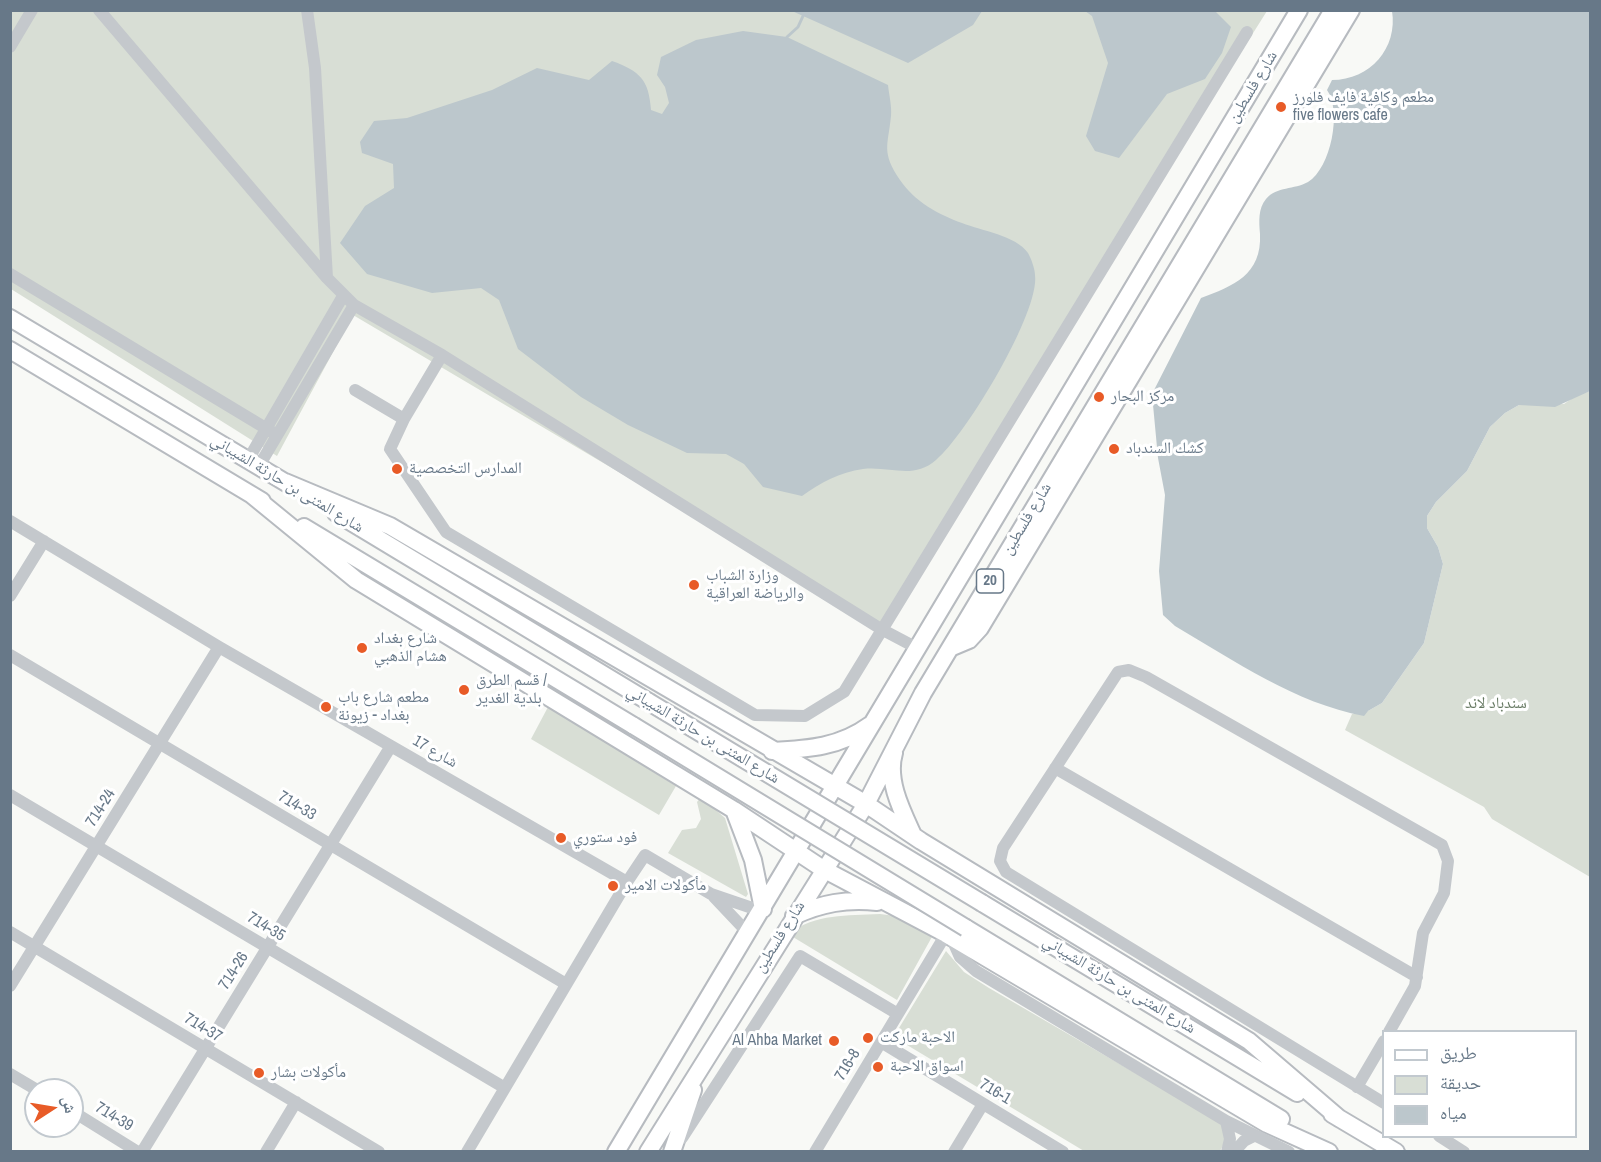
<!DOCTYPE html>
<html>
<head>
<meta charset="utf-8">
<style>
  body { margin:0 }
  #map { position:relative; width:1601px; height:1162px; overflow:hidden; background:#f8f9f6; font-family:"Archivo Narrow","Noto Naskh Arabic",sans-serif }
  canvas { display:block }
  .frame { position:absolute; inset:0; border:12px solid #677888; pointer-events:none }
  .legend { position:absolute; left:1382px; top:1030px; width:195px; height:108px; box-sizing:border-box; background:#fff; border:2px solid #c2c9cf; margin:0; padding:8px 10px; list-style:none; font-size:18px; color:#677888 }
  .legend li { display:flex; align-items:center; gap:12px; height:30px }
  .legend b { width:30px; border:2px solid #c2c9cf }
  .north { position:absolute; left:24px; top:1078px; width:60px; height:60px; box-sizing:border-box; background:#fff; border:2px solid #c2c9cf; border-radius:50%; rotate:78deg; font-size:16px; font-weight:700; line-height:24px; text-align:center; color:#677888 }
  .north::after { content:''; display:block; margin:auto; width:21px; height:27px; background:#e85b27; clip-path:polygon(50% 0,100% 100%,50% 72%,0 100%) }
</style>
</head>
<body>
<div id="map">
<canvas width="1601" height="1162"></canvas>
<div class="frame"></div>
<ul class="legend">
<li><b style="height:8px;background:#fff"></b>طريق</li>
<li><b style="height:16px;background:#d8ded5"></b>حديقة</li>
<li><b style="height:16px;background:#bcc7cc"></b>مياه</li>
</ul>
<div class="north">ش</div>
</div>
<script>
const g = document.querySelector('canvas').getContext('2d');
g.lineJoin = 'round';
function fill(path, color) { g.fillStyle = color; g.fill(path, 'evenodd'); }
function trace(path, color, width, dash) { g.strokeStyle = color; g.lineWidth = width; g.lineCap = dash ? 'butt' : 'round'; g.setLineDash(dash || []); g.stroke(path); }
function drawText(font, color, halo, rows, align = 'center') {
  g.font = font + ' "Archivo Narrow","Noto Naskh Arabic",sans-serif'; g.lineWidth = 6; g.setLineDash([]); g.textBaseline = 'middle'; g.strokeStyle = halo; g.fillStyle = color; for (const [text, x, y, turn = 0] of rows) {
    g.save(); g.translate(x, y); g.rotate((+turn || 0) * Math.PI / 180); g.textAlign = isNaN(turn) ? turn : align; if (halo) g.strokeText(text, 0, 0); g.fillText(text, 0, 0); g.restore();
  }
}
fill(new Path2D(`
  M10,11H1267L879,626L353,315L277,456L11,289Z
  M1590,391V877L1492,819L1484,807L1345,730L1352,714L1368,711L1382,703L1424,643L1443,564L1438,547L1427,528V516L1436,502L1467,471L1490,427L1505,413L1519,405L1564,404L1577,395Z
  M548,707L676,786L659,815L531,739Z
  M701,797L725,818L748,894L746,897L668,853L682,830L696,828L701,819L697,802Z
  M880,914L903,917L933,935L897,1000L788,934C817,913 846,916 880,914Z
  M946,951L964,972L989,988L1223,1124L1226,1140L1220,1151H1084L902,1042L899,1028Z`), '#d8ded5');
fill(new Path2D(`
  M792,11H982L973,25L908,63Z
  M1085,11H1215L1231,27L1222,53L1205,79L1167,94L1119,158L1095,151L1086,136L1108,63L1092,16Z
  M1392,11H1590V391L1555,407L1519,405L1505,413L1490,427L1467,471L1436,502L1427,516V528L1438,547L1443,564L1424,643L1382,703L1368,711L1364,716C1295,703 1235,661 1175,626L1163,615L1159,571L1165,495L1158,458L1152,394L1201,298C1233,286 1262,275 1260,234C1259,221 1258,209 1266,199C1277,186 1294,190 1308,182C1331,168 1342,111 1327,90L1332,80C1370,80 1398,48 1392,11Z
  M743,31L787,37L888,85C889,95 892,106 891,116C888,146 881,152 900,180C914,201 939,215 962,223C982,231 1015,235 1028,253C1031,258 1035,269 1035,275C1040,312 966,435 936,460C913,480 891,466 863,469C840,472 820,483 802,496L763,487L744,464L726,454L687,453L628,425L581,397L518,349L499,300L481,288L432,293L367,274L340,243L365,206L394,188L393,164L362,153L360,142L374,121L407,118L492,90L537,68L589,80L612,61C640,71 649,80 651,110L662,114L669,103L665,87L657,75L661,57L696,40Z`), '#bcc7cc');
trace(new Path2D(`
  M787,37L798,27L803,16`), '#bcc7cc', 3);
const major = new Path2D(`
  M10,318L293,487
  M10,350L262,501
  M285,482L390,526L866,804L921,841L1249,1041L1340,1119
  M252,495L356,580L734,810L823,869L946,934L1267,1124L1329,1152
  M336,513L649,702
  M304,527L634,726
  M950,648L969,640L980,628L1351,10
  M772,751C809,749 840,747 870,725
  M894,753C886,780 902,811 913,835
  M734,810L753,860L763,909
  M982,903L1297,1093
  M794,916C822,903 846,899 877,902
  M966,928L1281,1119
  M1332,1114L1396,1152
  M616,1152L1299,10
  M648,1152L866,804L923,693L1333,10
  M672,1152L693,1090`);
trace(major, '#b7bbc0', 20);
trace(new Path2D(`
  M99,10L327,278
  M307,10L315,68L327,278L354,305L442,355L881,629L917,648
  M10,47L32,10
  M10,274L277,435
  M355,390L404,419L390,449L446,532L755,715L805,716L844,692L1247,32
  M404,419L442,355
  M248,460L343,296
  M259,466L354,305
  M10,521L219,647L627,882L645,855L711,894L761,911
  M10,596L44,541
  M10,655L566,984
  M1055,768L1417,977
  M10,795L505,1088
  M714,897L748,933
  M10,932L379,1152
  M951,937L960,957L976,971L1226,1121L1289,1152
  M10,986L219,647
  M881,1042L1063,1152
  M10,1074L37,1090
  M1357,1087L1384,1041
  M1384,1103L1006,872L1000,861L1003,848L1118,672L1129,670L1146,677L1442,845L1448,861L1444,893L1423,933L1415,986L1389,1032
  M72,1111L138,1152
  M1226,1121L1230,1139L1227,1152
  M1439,1136L1464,1152
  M682,1138L800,956L898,1014
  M142,1152L391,746
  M266,1152L296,1102
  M467,1152L627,882
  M815,1152L946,934
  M954,1152L983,1104
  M1234,1152L1244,1141L1254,1136`), '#c4c8cc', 12);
trace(major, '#fff', 16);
const majorBridge = new Path2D(`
  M649,702L982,903
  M634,726L966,928`);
trace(majorBridge, '#b7bbc0', 20, []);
trace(majorBridge, '#fff', 16);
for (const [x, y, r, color] of [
  [1281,107,6,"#e85b27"],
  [1099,397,6,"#e85b27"],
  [1114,449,6,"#e85b27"],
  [397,469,6,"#e85b27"],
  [694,585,6,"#e85b27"],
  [362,648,6,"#e85b27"],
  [464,690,6,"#e85b27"],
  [326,707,6,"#e85b27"],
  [561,838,6,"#e85b27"],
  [613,886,6,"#e85b27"],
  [868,1038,6,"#e85b27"],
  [834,1041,6,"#e85b27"],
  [878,1067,6,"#e85b27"],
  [259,1073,6,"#e85b27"]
]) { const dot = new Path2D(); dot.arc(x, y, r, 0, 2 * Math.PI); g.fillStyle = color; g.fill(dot); trace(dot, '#fff', 2); }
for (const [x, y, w] of [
  [990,581,27]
]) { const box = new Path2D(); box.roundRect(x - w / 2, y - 12, w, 24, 4.5); g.fillStyle = '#fff'; g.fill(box); trace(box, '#677888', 1.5); }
drawText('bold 15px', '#677888', null, [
  ["20",990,581]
]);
drawText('16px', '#677888', '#fff', [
  ["شارع فلسطين",1253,87,-59],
  ["شارع المثنى بن حارثة الشيباني",287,484,31],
  ["شارع فلسطين",1027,519,-59],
  ["شارع المثنى بن حارثة الشيباني",703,735,31],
  ["شارع 17",435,752,30],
  ["714-33",297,806,31],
  ["714-24",101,808,-58],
  ["714-35",266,927,31],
  ["شارع فلسطين",780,937,-58],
  ["714-26",234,971,-58],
  ["شارع المثنى بن حارثة الشيباني",1119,985,31],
  ["714-37",203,1028,31],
  ["716-8",848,1065,-59],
  ["716-1",995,1092,31],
  ["714-39",114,1117,31]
]);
drawText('16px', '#677888', '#fff', [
  ["مطعم وكافية فايف فلورز",1293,98],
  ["five flowers cafe",1293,116],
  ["مركز البحار",1111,397],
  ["كشك السندباد",1126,449],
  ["المدارس التخصصية",409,469],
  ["وزارة الشباب",706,576],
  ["والرياضة العراقية",706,594],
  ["شارع بغداد",374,639],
  ["هشام الذهبي",374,657],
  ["قسم الطرق /",476,681],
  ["بلدية الغدير",476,699],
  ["مطعم شارع باب",338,698],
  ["بغداد - زيونة",338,716],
  ["فود ستوري",573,838],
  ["مأكولات الامير",625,886],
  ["الاحبة ماركت",880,1038],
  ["Al Ahba Market",822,1041,"right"],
  ["اسواق الاحبة",890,1067],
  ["مأكولات بشار",271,1073]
], 'left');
drawText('16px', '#667962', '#fff', [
  ["سندباد لاند",1496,704]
]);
</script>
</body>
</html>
